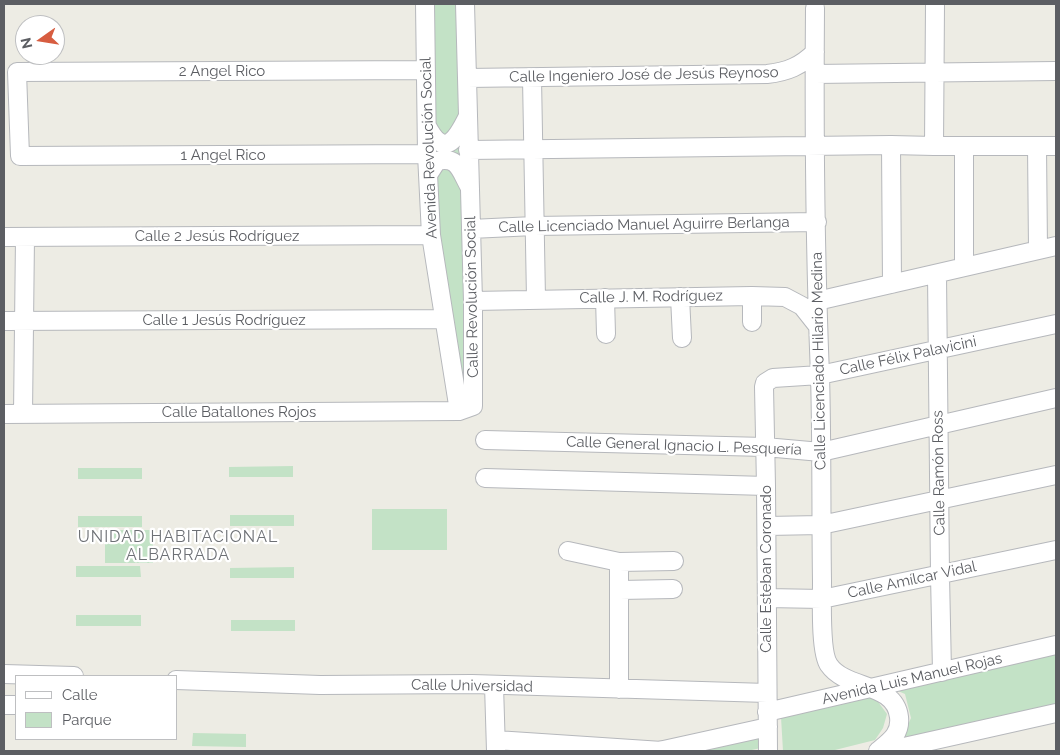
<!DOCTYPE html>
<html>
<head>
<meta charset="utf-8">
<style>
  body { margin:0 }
  #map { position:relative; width:1060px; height:755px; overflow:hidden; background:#edece4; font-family:Raleway,sans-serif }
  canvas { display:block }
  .frame { position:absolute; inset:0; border:5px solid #5c5e63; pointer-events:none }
  .legend { position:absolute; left:15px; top:675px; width:162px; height:65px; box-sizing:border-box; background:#fff; border:1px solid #bebfc1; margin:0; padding:6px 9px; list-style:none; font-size:15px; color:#5c5e63 }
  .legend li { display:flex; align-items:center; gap:10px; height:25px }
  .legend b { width:25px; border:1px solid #bebfc1 }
  .north { position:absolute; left:15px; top:15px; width:50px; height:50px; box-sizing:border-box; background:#fff; border:1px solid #bebfc1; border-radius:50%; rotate:257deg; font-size:14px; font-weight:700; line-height:20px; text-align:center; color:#5c5e63 }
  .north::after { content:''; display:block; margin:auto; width:18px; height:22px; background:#d75d40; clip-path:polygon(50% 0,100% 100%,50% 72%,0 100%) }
</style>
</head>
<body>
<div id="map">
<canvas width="1060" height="755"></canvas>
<div class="frame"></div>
<ul class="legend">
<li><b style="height:6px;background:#fff"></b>Calle</li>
<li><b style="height:14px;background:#c3e2c6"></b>Parque</li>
</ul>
<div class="north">N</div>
</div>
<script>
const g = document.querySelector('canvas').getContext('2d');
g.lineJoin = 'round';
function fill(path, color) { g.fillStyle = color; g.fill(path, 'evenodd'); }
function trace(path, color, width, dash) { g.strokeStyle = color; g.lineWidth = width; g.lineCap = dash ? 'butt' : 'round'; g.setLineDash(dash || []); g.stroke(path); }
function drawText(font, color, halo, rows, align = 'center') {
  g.font = font + ' Raleway,sans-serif'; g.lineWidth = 4.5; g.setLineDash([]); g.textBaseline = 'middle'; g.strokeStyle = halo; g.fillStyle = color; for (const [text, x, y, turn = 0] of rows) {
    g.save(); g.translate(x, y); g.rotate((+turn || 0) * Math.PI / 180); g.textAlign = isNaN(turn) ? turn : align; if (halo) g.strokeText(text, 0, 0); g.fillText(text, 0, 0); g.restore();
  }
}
fill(new Path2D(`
  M421,4H457L468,391L441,317Z
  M293,466V477H229V467Z
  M78,468H142V479H78Z
  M372,509H447V550H372Z
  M230,515H294V526H230Z
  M78,516H142V527H78Z
  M105,530H153V563H105Z
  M76,566H140L141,577H76Z
  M294,567V578H230V568Z
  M76,615H141V626H76Z
  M231,620H295V631H231Z
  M1056,650V704L902,738L911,718L905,694L891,688Z
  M862,694L876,699L887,714L883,728L875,740L831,751H783L781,717Z
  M759,731L761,748L747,751H674Z
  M193,733L246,734V747L192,746Z`), '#c3e2c6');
const minor = new Path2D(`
  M425,4L427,154L431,235L459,411
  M815,8C814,130 815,253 820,375C822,444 821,513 822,582C822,600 820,653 829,665C846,690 895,682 899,717C901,734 890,741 878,751
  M426,70L17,72L20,156L427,154
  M815,74L1056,71
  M467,78L767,74C787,72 801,66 815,52
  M532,78L536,299
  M427,126C444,159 456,140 467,118
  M891,145L892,284
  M934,146L935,4
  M964,146V267
  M1037,146L1038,250
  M468,150L891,145L934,146H1056
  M428,175L437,161C458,156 460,170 469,186
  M471,229L534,226L817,222
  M4,237L431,235
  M937,274L940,575L942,672
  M752,296V322
  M680,297L682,338
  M605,298L606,334
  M473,301L752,296L785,297L802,306L817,325
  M817,301L1056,246
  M4,321L444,319
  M4,414L459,411L473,406V301L465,4
  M23,414L25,237
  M485,440L765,447L821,452L1056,398
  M485,478L766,486
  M767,526L821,525L1056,475
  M568,551L619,562V689
  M619,562L674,561
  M620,590L673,589
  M767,598L822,599L1056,550
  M4,674L74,676
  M176,680L320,685L472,684L767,693
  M494,685L496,751
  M4,705H16
  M767,712L1056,645
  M496,740L662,751
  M659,751L768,727
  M768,751L766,486L764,387L765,383L773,378L820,375L1056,324
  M886,751L1056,713`);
trace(minor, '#b6b8bc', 20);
trace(minor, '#fff', 18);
drawText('15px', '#5c5e63', '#fff', [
  ["2 Angel Rico",222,71],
  ["Calle Ingeniero José de Jesús Reynoso",644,75,-1],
  ["Avenida Revolución Social",429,148,-92],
  ["1 Angel Rico",223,155],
  ["Calle Licenciado Manuel Aguirre Berlanga",644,225,-1],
  ["Calle 2 Jesús Rodríguez",217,236],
  ["Calle Revolución Social",472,297,-91],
  ["Calle J. M. Rodríguez",651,297,-1],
  ["Calle 1 Jesús Rodríguez",224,320],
  ["Calle Félix Palavicini",908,356,-12],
  ["Calle Licenciado Hilario Medina",819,361,-91],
  ["Calle Batallones Rojos",239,412],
  ["Calle General Ignacio L. Pesquería",684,446,2],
  ["Calle Ramón Ross",939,473,-91],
  ["Calle Esteban Coronado",766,569,-90],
  ["Calle Amílcar Vidal",912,580,-12],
  ["Avenida Luis Manuel Rojas",912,679,-13],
  ["Calle Universidad",472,686,1]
]);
g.letterSpacing = '1px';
drawText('16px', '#6d7075', '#fff', [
  ["UNIDAD HABITACIONAL",178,537],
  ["ALBARRADA",178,555]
]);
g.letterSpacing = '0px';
</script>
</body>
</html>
